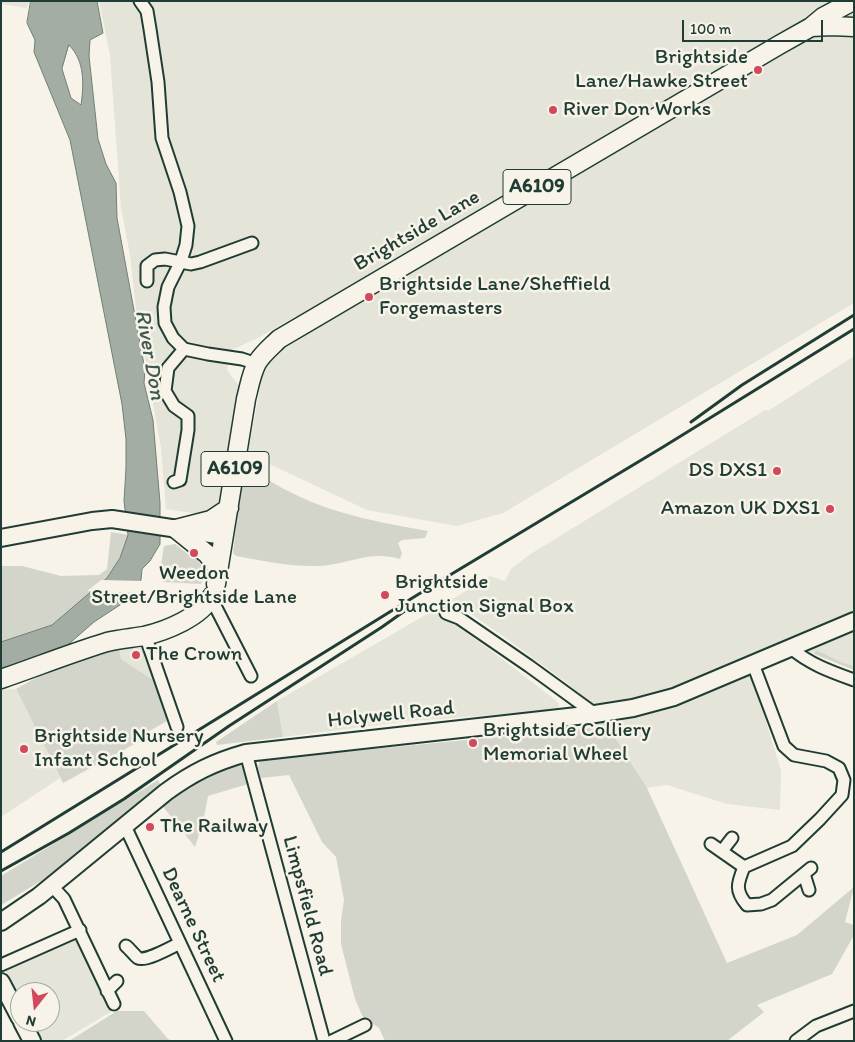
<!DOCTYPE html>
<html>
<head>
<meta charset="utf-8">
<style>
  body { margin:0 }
  #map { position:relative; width:855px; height:1042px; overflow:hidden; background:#f7f3e8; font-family:Itim,sans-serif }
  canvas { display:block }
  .frame { position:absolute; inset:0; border:2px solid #1f3d34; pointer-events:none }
  .north { position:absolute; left:10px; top:982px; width:50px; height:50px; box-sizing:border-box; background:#f7f3e8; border:1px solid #a1aaa0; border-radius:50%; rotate:196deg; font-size:14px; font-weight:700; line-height:20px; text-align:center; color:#1f3d34 }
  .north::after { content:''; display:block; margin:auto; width:18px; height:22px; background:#d1495b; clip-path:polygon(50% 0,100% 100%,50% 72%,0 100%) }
  .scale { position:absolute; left:682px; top:20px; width:141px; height:22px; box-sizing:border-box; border:2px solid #1f3d34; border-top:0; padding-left:6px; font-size:15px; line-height:18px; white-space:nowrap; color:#1f3d34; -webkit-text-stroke:4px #f7f3e8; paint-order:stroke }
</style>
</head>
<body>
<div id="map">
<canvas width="855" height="1042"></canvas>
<div class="frame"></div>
<div class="north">N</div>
<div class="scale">100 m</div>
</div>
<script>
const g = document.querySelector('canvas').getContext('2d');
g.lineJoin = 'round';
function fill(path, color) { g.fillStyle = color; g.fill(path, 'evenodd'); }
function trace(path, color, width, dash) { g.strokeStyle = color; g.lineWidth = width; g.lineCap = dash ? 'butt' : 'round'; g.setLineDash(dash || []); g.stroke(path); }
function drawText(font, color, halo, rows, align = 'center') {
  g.font = font + ' Itim,sans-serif'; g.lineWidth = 5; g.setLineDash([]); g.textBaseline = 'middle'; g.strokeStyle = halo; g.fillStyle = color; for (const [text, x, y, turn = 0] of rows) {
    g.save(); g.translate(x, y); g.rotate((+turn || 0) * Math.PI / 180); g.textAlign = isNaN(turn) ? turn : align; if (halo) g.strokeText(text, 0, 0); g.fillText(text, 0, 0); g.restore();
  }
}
fill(new Path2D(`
  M1,1H29L27,8L1,4Z
  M99,1H851L854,4V303L503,513L457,526L367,510L248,454L262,377L270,362L284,349L304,337L295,317L258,338L231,350L227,370L240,387L223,498L215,510L204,515L166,509L161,448L136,309L130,255L121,208L110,55Z
  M854,356V666L841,662L816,651L814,654L801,649L748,669L752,677L781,770L780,810L727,804L667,785L647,788L595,707L567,683L503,636L451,600L490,576L505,581L511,569L529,555L765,410L768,411Z
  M434,610L493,652L558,702L560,710L410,721L283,737L277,701Z
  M140,642L151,645L163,678L155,681L121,659L119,648Z
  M16,689L60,778L1,817V690Z
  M79,927L119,1007L62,1041H43L32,1022H50V992H20V999L3,967Z`), '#e5e4d9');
fill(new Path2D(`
  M243,464C260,475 277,486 296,495C337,515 383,523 428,531L425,538L402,540L398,543L402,553L400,559C370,550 349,564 320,566C292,567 263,561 236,556L233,553Z
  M111,532L129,535L120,558L107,578L68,612L52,625L1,642V566H22L61,576L99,575L107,569Z
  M175,544L189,555L191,554C196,558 205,567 204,575C204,578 202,581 201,584L163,582L164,577H159L164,546Z
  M119,648L121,659L155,681L167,721L141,736L140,741L63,783L16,689L43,674Z
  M816,650L841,662L854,666V670L814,654Z
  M277,701L283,737L217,745L216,742Z
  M605,722L647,788L727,963L797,935L854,887L845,922L854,925V935L832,974L757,1005L764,1012L727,1041H385L379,1028L363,1017L355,999L341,944V921L344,900L336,857L322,842L289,775L261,778L258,767L260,760L579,729Z
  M238,763L242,767L248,784L208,796L203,822L195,847L161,804L197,777Z
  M158,780L160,784L79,853L41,881L1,905V876Z
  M117,1011H144L168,1039L172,1041H69Z`), '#d3d5ca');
const water = new Path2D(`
  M31,1H97L103,33L90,40L89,56L98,139L106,164L116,183L117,218L145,370L144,383L153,420L160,503V544L150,561L142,569L141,580L129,597H146L148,600L123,603L94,622L63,649L36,660L1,668V642L52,625L107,578L120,558L128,535L124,501L126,468V439L122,404L70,140L34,52L35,40L27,23ZM69,45C85,61 84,84 81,105L71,98L62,69Z`);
fill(water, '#a4ada3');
trace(water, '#6f8077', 1);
fill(new Path2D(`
  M101,580L143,581L135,593L87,591Z`), '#f7f3e8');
const street = new Path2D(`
  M140,1L147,11L150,29L158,82L162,138L180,192L188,226L186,245L181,261L168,287L164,307L165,323L173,338L184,349L208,354L242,359L257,364
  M147,281V266L155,260L165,259L191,264L200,262L252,243
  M174,482L180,480L188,430V416L174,406L165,391L168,368L184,349
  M211,598L251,676
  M446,613L459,618L529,666L595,714
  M145,635L177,727
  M791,648C809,664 832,672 854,680
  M753,664L784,746L794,755L826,761L839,768L844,780L842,795L820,819L792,846L744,867C737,884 735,891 747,905L761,904L772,900L811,868
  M246,753L324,1041
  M125,826L226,1041
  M711,844L744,867
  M722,851L732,838
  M804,874L809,890
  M52,886L64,899L114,1004
  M126,946C130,949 134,955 138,958C145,962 172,947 180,943
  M1,965L80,930
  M107,991L117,981
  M332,1041L365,1025
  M796,1041L816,1026L854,1011`);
const secondary = new Path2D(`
  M1,538L92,521L112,519L224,536
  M1,922L39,896L166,792C192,773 214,762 246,753L595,714L633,708L674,697L854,621
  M1,982L20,1018
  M22,1022L32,1041`);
const primary = new Path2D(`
  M811,27L832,26L854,27
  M176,529L207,554L218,568
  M176,529L211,520L229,508
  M216,584L246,399C249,388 251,374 257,363C262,354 271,347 279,339L779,45L811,27L823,17L853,1
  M1,679C36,667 71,653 107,642C119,639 132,638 144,636C166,631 201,617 212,596`);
trace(street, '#1f3d34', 15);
trace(secondary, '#1f3d34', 20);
trace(primary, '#1f3d34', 21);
trace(street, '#f7f3e8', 11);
trace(secondary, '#f7f3e8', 16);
trace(primary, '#f7f3e8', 18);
trace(new Path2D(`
  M691,422L742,385L854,315
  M1,852L435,584L663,447L854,329
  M1,871L69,833L124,799L229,726L382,627L406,610`), '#1f3d34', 3);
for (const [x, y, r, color] of [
  [758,70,5,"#d1495b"],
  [553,110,5,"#d1495b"],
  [369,297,5,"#d1495b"],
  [777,471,5,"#d1495b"],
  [830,509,5,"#d1495b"],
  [194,553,5,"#d1495b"],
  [385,595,5,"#d1495b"],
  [136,655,5,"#d1495b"],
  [473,743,5,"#d1495b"],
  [24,749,5,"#d1495b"],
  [150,827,5,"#d1495b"]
]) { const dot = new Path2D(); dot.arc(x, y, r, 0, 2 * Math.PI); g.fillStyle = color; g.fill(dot); trace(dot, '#f7f3e8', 2); }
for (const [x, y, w] of [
  [537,187,68],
  [235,469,68]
]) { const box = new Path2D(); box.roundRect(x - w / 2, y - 17.5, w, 35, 4); g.fillStyle = '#f7f3e8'; g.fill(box); trace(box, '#1f3d34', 1); }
drawText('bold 20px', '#1f3d34', null, [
  ["A6109",537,187],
  ["A6109",235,469]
]);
drawText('21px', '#1f3d34', '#f7f3e8', [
  ["Brightside",748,58,"right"],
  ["Lane/Hawke Street",748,82,"right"],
  ["River Don Works",563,110],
  ["Brightside Lane/Sheffield",379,285],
  ["Forgemasters",379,309],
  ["DS DXS1",767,471,"right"],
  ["Amazon UK DXS1",820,509,"right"],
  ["Weedon",194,574,"center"],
  ["Street/Brightside Lane",194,598,"center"],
  ["Brightside",395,583],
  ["Junction Signal Box",395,607],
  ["The Crown",146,655],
  ["Brightside Colliery",483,731],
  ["Memorial Wheel",483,755],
  ["Brightside Nursery",34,737],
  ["Infant School",34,761],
  ["The Railway",160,827]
], 'left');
drawText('21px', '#1f3d34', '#f7f3e8', [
  ["Brightside Lane",417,231,-30],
  ["Holywell Road",391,715,-6],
  ["Limpsfield Road",307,906,75],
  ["Dearne Street",193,925,65]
]);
drawText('italic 22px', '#405950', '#f7f3e8', [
  ["River Don",149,355,80]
]);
</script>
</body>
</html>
